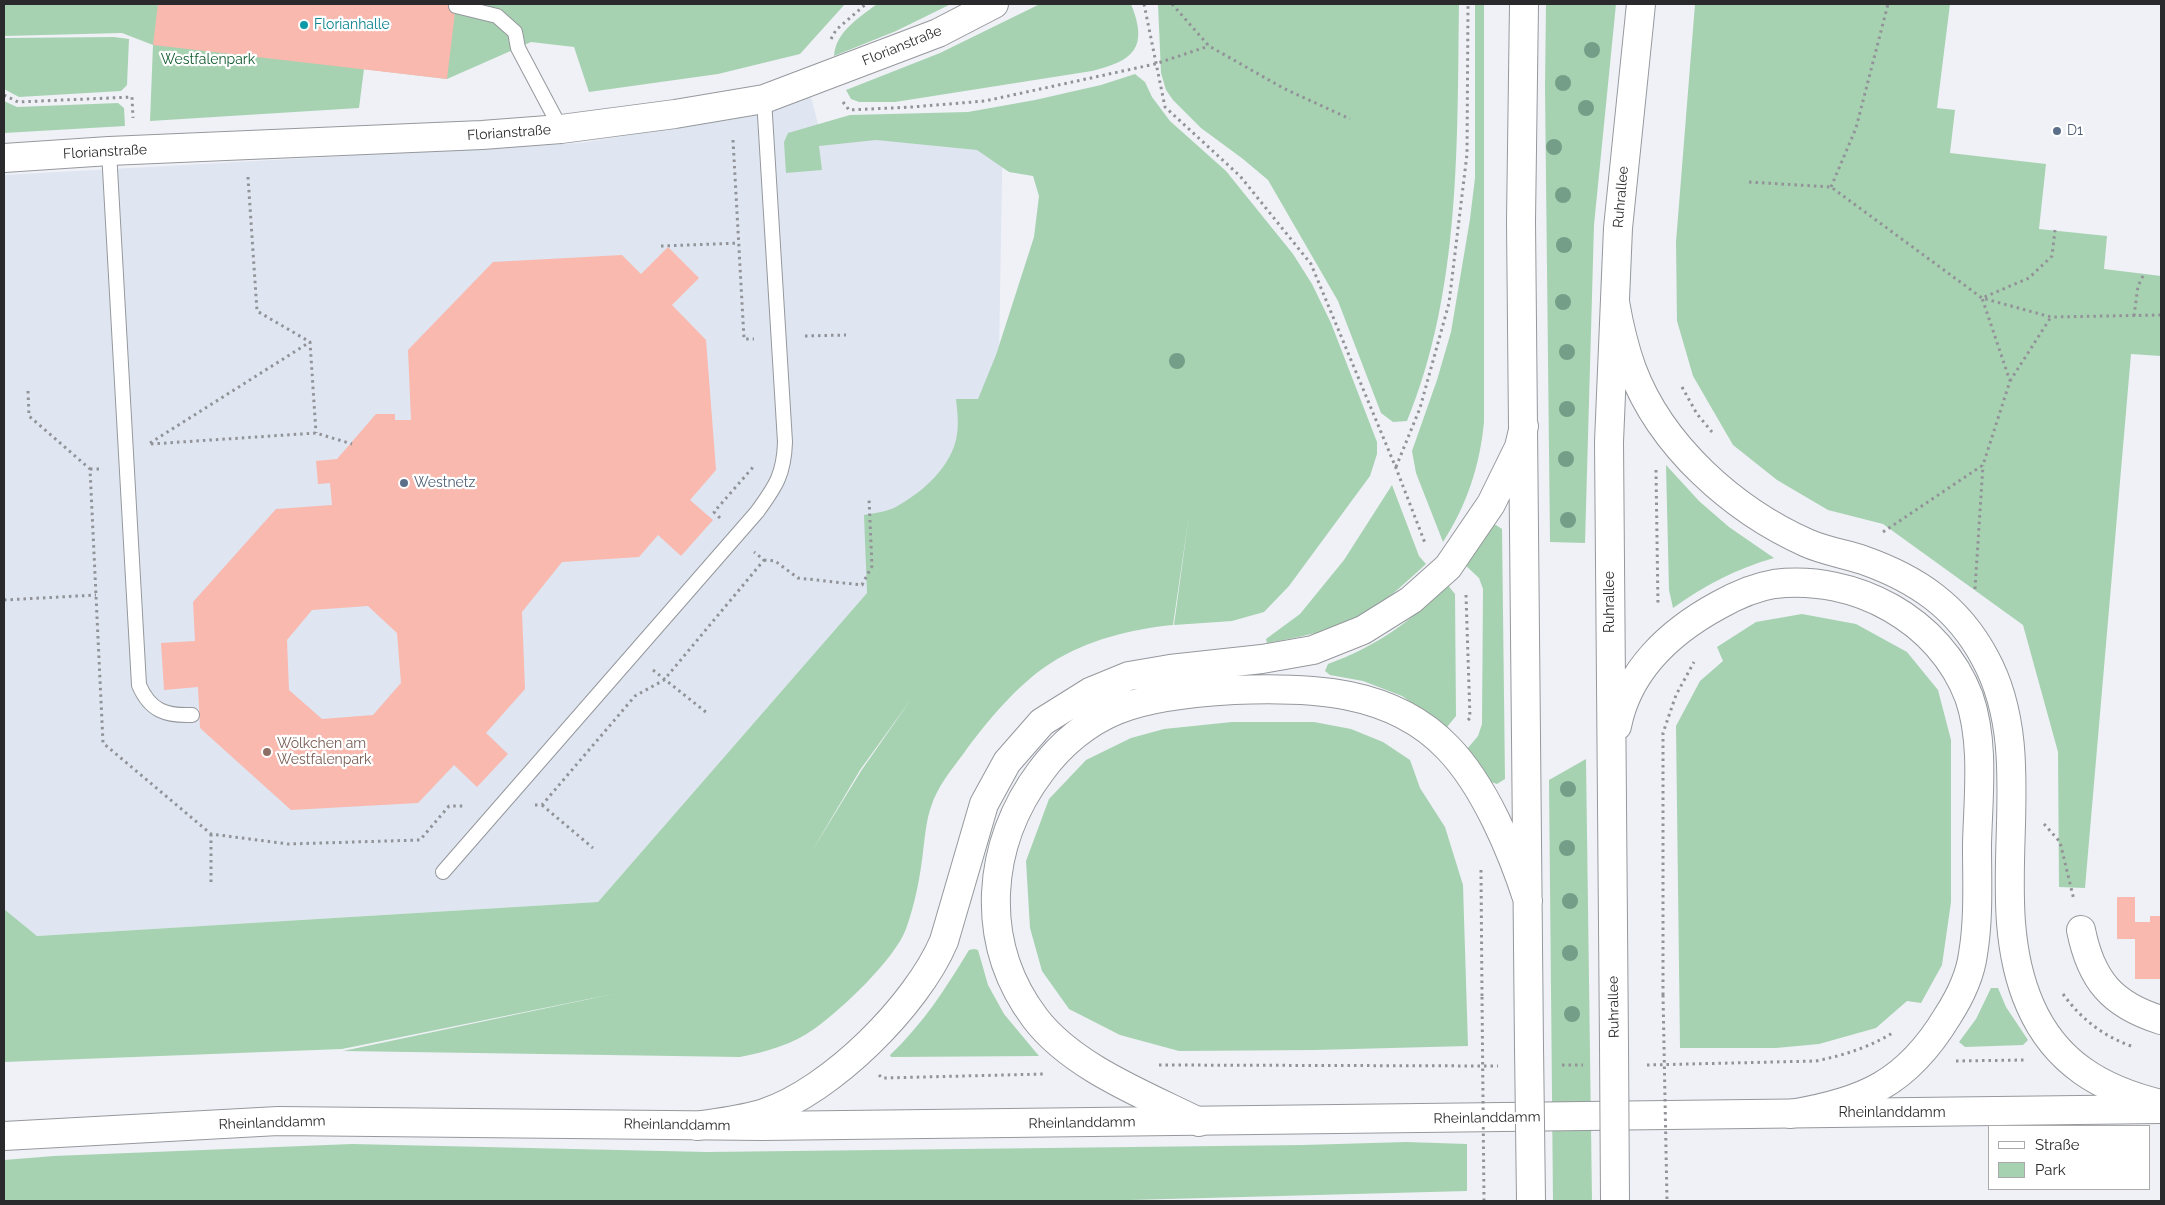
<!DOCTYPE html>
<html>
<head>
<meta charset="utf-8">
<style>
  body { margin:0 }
  #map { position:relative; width:2165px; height:1205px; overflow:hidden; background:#eff1f7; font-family:Raleway,sans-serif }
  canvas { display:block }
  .frame { position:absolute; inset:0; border:5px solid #2a2a2c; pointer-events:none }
  .legend { position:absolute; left:1988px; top:1125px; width:162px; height:65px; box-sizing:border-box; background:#fff; border:1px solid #aaaaab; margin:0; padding:6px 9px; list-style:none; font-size:15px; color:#2a2a2c }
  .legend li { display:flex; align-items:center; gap:10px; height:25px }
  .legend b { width:25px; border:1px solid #aaaaab }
</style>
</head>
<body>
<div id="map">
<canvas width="2165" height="1205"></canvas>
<div class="frame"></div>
<ul class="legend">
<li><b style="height:6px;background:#fff"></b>Straße</li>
<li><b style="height:14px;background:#a7d2b1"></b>Park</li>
</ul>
</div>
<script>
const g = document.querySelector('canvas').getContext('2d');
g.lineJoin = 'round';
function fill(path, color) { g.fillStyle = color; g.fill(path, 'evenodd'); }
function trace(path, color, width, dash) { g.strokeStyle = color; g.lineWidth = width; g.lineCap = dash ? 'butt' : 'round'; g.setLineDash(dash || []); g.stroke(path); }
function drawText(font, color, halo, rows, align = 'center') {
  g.font = font + ' Raleway,sans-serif'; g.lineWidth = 4.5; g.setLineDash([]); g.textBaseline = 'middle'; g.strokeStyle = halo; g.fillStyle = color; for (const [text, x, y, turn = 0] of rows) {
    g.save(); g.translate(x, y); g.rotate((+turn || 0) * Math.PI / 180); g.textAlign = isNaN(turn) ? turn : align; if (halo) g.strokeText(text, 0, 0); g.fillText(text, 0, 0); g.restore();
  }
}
fill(new Path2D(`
  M811,97L818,124L1003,121L998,413L867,593L598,902L37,936L4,909V175L580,143L757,114Z`), '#dfe5f1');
fill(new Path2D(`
  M4,4H845L800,54L718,74L589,92L574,47L531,42L447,79L364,69L359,108L150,121L153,45L122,33L4,36Z
  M877,4H951L896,31L834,56C836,31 859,18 877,4Z
  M1040,4H1131C1149,48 1133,61 1092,71L895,102H859L851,99L846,90L940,53Z
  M1158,4H1459C1457,142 1461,290 1407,421L1393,422L1381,413L1338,301L1268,180L1243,159L1201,128L1173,100L1166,90L1161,73Z
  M1475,4H1484V422C1480,465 1467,505 1443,542L1416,473L1412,451L1437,380L1451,332L1470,219L1475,178Z
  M1546,4H1616L1594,225L1585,543L1550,542L1545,87Z
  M1695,4H1950L1937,108L1955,110L1950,153L2046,164L2039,229L2107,236L2104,269L2161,276V356L2131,354L2085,888L2059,887L2058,752L2023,625L1883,524L1828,510L1777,480L1733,445L1693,376L1677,321L1676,242Z
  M114,37L129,39L127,85L121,91L19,97L4,89V38Z
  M1135,74L1145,82L1152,97L1170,121L1226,171L1293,254L1312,284L1331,323L1377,442V454L1370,476L1289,586L1264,612L1232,621L1174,625L1189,515L1173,625C1131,629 1087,640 1051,663C1019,683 986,722 964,753C952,769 937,787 931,807C926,821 925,837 923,852C920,878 915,904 906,929C894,960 842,1009 814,1029C794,1044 765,1052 740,1057L343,1051L618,993L342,1049L4,1062V909L37,936L598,902L867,593L864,515C874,513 885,512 894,508C922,493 953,466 957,434C959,423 957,410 956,399H978L996,355L1034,237L1039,196L1033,176L1009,172L977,150L876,140L819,146L822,170L786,173L784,142L788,133L850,115L968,112L1035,100L1101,85ZM912,698L861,771L812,851L860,770Z
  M4,101L17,107L118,103L124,108L125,126L4,133Z
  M1666,465L1699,501L1729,527L1774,558C1736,569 1705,585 1673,608L1669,590Z
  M1392,485L1419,556L1426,564C1407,581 1388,600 1366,613C1336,631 1300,637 1267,643L1266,639L1300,614L1344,560Z
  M1489,525H1496L1502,529L1505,779L1497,784L1491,782L1467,749L1478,736L1482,724L1483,589L1479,578L1464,564Z
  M1447,584L1455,594L1456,716L1447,727L1402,696L1363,681L1330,675L1325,671L1328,664C1377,646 1411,622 1447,584Z
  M1802,614L1856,624L1907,652L1938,690L1951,740V902L1942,965L1921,1003L1907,1001L1876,1028L1819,1044L1776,1048H1680L1676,726L1700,681L1723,661L1717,647L1756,622Z
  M1232,722H1314L1351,729L1383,742L1410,760L1420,788L1445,827L1463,885L1468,1046L1315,1050L1179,1051L1120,1035L1069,1009L1042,971L1030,928L1026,861L1049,799L1086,760L1131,738L1164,729Z
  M1586,759L1592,1201H1553L1549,780Z
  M974,949L978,950L988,985L1004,1014L1039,1056L891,1057L890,1055C923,1024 946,988 969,950Z
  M1991,988H1998L2006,1007L2028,1040L2023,1045L1965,1047L1959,1042L1976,1019Z
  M1406,1142L1467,1144V1191L1093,1201H4V1160L54,1156L352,1144L707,1152L1303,1145Z`), '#a7d2b1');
fill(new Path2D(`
  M158,4H456L447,79L153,45Z
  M668,247L699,278L672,305L706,340L716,470L690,500L713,520L681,556L658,535L639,557L562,562L522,612L525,689L486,733L508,754L477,787L454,765L418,803L291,810L200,728L198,687L164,690L161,643L195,641L193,602L276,509L332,505L330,483L318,484L316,461L337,459L376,414H395V420H411L408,350L493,262L622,255L641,274ZM368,606L397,633L401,683L373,715L322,719L289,690L287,640L312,610Z
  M2117,897H2135V922H2150V916H2161V979H2135V939H2117Z`), '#f9b9ae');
const lane = new Path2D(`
  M456,6L497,16L515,32L518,48L561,129
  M109,151L139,685C150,711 166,716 192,715
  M443,872L757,512C776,486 784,474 785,442L764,99`);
const street = new Path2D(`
  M2081,930C2091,980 2112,1005 2161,1020`);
const secondary = new Path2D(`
  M4,158L109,151L482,135L561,129L675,114L764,99L938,33L994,4`);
const primary = new Path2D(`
  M4,1136L278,1121L762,1126L2161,1109`);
const highway = new Path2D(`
  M1524,4L1521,221L1529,1047
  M1615,302C1619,325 1624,347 1632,369C1661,446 1733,510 1807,543C1825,551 1845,554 1863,560C1917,579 1958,607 1985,658C2042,762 1982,895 2030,1005C2055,1063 2102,1090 2161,1104
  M1617,726C1628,670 1671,631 1719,605C1735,596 1756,587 1774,584C1855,574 1940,620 1969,697C1985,743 1978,798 1977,845C1977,881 1979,918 1973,954C1970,977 1960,997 1947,1017C1907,1083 1864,1102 1790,1114
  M1614,1046L1609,442L1618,228L1641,4
  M1199,1122C1145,1095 1072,1067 1035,1018C978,942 986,844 1041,771C1060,745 1087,722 1117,710C1151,696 1198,692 1234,690C1309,687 1392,689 1448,748C1484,785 1512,851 1528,901
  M697,1126C719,1122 742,1120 764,1113C831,1091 917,1005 944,941L984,804L1007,762L1042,722L1090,692L1129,676L1170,669L1262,659L1313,650L1363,630L1411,600L1448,567L1491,504L1519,447L1524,426`);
trace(lane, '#95989c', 16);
trace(street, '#95989c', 30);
trace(secondary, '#95989c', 30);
trace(primary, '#95989c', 30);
trace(highway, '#95989c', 30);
trace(new Path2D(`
  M1144,4L1165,107L1240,176L1311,264L1396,468L1425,543
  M1172,4L1209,46L1283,88L1350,119
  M831,39L836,30L866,4
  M4,95L18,102L132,97L133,118
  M843,102L849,110L912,107L985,101L1155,64L1209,46
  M733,140L744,339H754
  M248,177L257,311L310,342L316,433
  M1749,182L1831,187L1982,298L2051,317L2161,315
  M1831,187L1856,128L1888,4
  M661,246L739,243
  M2134,316L2138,286L2144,274
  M805,336L846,335
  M2010,381L2051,317
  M1682,387L1697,414L1712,432
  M28,391L29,416L90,469L103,743L211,834L288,844L420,840L449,806H466
  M150,443L310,342
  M151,444L316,433L352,444
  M1396,467L1420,408L1449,303L1467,154L1468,4
  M90,469H102
  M1656,470L1658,606
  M720,518L714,512L754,466
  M1883,532L1983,465L2010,381L1982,298L2029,278L2052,256L2055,230
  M764,560L775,561L798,578L862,585L872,566L869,499
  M1975,589L1983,465
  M1466,595L1470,718L1466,722
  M4,600L96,595
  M653,670L707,713
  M535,805H542L635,696L664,680L764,560L754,552
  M542,805L593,848
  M2044,824L2060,842L2074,900
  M1481,870L1482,997
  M211,882V834
  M2063,994C2081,1019 2104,1037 2134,1047
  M1663,995V733L1676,695L1694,662
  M1956,1061L2025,1060
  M1159,1065L1498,1066
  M1562,1065H1583
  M1647,1065L1816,1061C1845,1055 1870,1047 1894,1032
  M879,1075L882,1078L1045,1074`), '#929398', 3, [2.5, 4]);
trace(lane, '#fff', 14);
trace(street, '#fff', 28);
trace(secondary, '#fff', 28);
trace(primary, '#fff', 28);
trace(highway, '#fff', 28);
const highwayBridge = new Path2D(`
  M1614,1046L1615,1201
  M1529,1047L1531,1201`);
trace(highwayBridge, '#95989c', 30, []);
trace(new Path2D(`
  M1663,995L1667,1201
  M1482,997L1484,1201`), '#929398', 3, [2.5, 4]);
trace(highwayBridge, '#fff', 28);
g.fillStyle = '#759e89';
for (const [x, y] of [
  [1592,50],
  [1563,83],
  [1586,108],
  [1554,147],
  [1563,195],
  [1564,245],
  [1563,302],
  [1567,352],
  [1177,361],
  [1567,409],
  [1566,459],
  [1568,520],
  [1568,789],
  [1567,848],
  [1570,901],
  [1570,953],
  [1572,1014]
]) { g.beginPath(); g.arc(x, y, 8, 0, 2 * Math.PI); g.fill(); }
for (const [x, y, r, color] of [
  [304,25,5,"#0f9aa8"],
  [2057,131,5,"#5c6f8a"],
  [404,483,5,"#5c6f8a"],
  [267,752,5,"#8d6e63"]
]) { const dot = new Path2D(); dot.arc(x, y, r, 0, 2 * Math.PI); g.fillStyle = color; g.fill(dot); trace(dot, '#fff', 2); }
drawText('14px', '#0d838f', '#fff', [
  ["Florianhalle",314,25]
], 'left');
drawText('14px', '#2a2a2c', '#fff', [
  ["Florianstraße",902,46,-22],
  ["Florianstraße",509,133,-4],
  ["Florianstraße",105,152,-3],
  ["Ruhrallee",1621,197,-85],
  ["Ruhrallee",1610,602,-90],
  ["Ruhrallee",1614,1007,-91],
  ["Rheinlanddamm",1892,1113],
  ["Rheinlanddamm",1487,1118,-1],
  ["Rheinlanddamm",272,1123,-2],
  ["Rheinlanddamm",1082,1123,-1],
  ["Rheinlanddamm",677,1125,1]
]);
drawText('14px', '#125b2f', '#fff', [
  ["Westfalenpark",208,60]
]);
drawText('14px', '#4e5e75', '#fff', [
  ["D1",2067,131],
  ["Westnetz",414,483]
], 'left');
drawText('14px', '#785e54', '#fff', [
  ["Wölkchen am",277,744],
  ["Westfalenpark",277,760]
], 'left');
</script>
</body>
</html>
